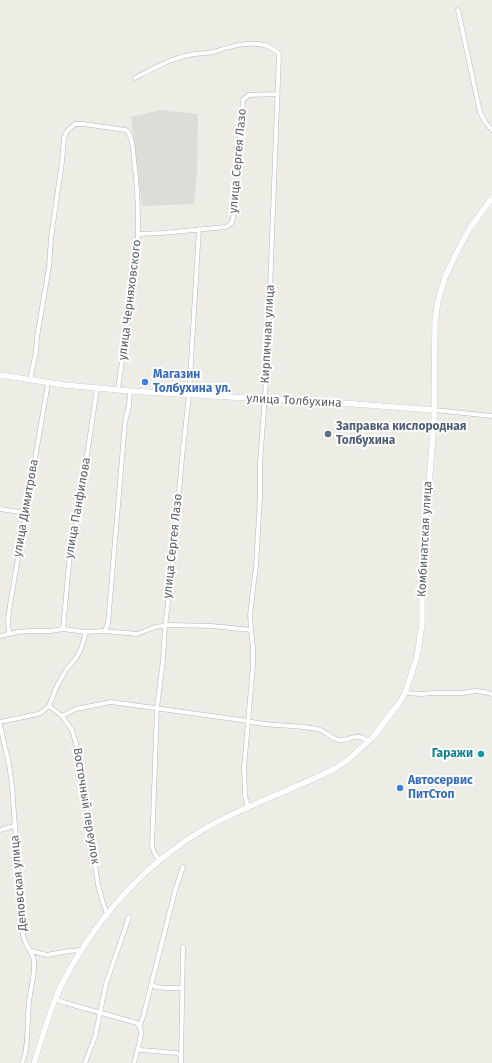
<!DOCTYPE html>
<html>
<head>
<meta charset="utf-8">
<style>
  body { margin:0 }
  canvas { display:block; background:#eeede5 }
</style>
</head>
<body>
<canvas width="492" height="1063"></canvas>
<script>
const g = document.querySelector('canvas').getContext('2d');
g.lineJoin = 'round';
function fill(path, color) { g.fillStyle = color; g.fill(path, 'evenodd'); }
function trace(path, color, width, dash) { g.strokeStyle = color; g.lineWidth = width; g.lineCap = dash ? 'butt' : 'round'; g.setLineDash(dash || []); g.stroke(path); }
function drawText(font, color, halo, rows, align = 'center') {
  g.font = font + ' "Fira Sans",sans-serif'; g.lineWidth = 4; g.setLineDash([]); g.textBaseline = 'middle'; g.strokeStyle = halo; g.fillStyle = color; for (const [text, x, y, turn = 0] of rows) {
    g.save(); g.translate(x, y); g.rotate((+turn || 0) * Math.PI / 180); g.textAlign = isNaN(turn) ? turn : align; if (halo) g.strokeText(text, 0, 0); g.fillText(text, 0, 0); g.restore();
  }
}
fill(new Path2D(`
  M160,110L198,114L197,171L194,204L142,206L131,117Z`), '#dddcd7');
const street = new Path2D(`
  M458,10L480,112L485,122L492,130
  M135,78C152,69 170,59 189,55C197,53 205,54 213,52C230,47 246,41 264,45C270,47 275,49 279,54L267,368L260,463V497L256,566L250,615L251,630L253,648V665L244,768L245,795L248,807
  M139,234L162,233L226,227C234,224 233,218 234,210L243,100L249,95L278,94
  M30,380L36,352L37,337L49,267L51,238L62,162L64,138L67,131L75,124H83L126,130C133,137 133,150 134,159C138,191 139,223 137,255L118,389
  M434,410L492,416
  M0,509L26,513
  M63,629L70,553L78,516L97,388
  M104,631L106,628L108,624L125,422L129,406L130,391
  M9,634L8,621L10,605L48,383
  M0,636L18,632L29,631H50L63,629L86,632L104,631L137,634L155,627L170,625L212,626L251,630
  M405,693L422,694L433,693H463L475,691L484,692L492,694
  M49,706L57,686L66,670L76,658L81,649L86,632
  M0,722L38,714L42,712L49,706L62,716
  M0,725L9,764L12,786L23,935C25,945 32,951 34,961C35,974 31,988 29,1001C27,1018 29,1049 22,1063
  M0,830L14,826
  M160,861L155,854L152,847L157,708L163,660L165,626L172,571L182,458L189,395L199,229
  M107,913L103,903L98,885L87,808L76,743L72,730L62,716L76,709L111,702L248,721C270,727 294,724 317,729C325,730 331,739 339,740C352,741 355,731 369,742
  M31,951L47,955L68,951L82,950
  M152,985C159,990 173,987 182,988
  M55,999L66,1003L137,1023C144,1030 140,1039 138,1048L141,1050L177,1053L181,1056
  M140,1026L144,1013L175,891L183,867
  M85,1063L95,1037L106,984L129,917
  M134,1063L138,1048
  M181,1063L183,947`);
const secondary = new Path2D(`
  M0,375L65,385L130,391L265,399L302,400L434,410
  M34,1063C41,1042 47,1020 55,1000C60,986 67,974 74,962C106,908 150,861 204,829C246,805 293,790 336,768L349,759L373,737L400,702L405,693L417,657L422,624V589L424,549L434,421L435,321L438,301L445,277L458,250L470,228L492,198`);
trace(street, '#b5b6bb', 5);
trace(secondary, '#b6b8be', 6);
trace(street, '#fff', 4);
trace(secondary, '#fff', 5.5);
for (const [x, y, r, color] of [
  [145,382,4,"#3f7fe0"],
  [328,434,4,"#5c6f8a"],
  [481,754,4,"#0f9aa8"],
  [400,788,4,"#3f7fe0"]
]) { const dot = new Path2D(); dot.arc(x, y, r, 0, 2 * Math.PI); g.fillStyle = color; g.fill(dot); trace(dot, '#fff', 1.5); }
drawText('12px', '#5d5f64', '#fff', [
  ["улица Сергея Лазо",238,161,-85],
  ["улица Черняховского",130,300,-83],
  ["Кирпичная улица",268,334,-87],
  ["улица Толбухина",294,401,3],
  ["улица Димитрова",26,508,-80],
  ["улица Панфилова",78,508,-80],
  ["Комбинатская улица",425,539,-87],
  ["улица Сергея Лазо",173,546,-84],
  ["Восточный переулок",86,806,81],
  ["Деповская улица",19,883,-95]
]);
drawText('bold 12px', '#366cbe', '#fff', [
  ["Магазин",153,375],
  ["Толбухина ул.",153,389],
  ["Автосервис",408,781],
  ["ПитСтоп",408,795]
], 'left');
drawText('bold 12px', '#4e5e75', '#fff', [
  ["Заправка кислородная",336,427],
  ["Толбухина",336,441]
], 'left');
drawText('bold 12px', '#0d838f', '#fff', [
  ["Гаражи",473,754]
], 'right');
</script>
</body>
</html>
